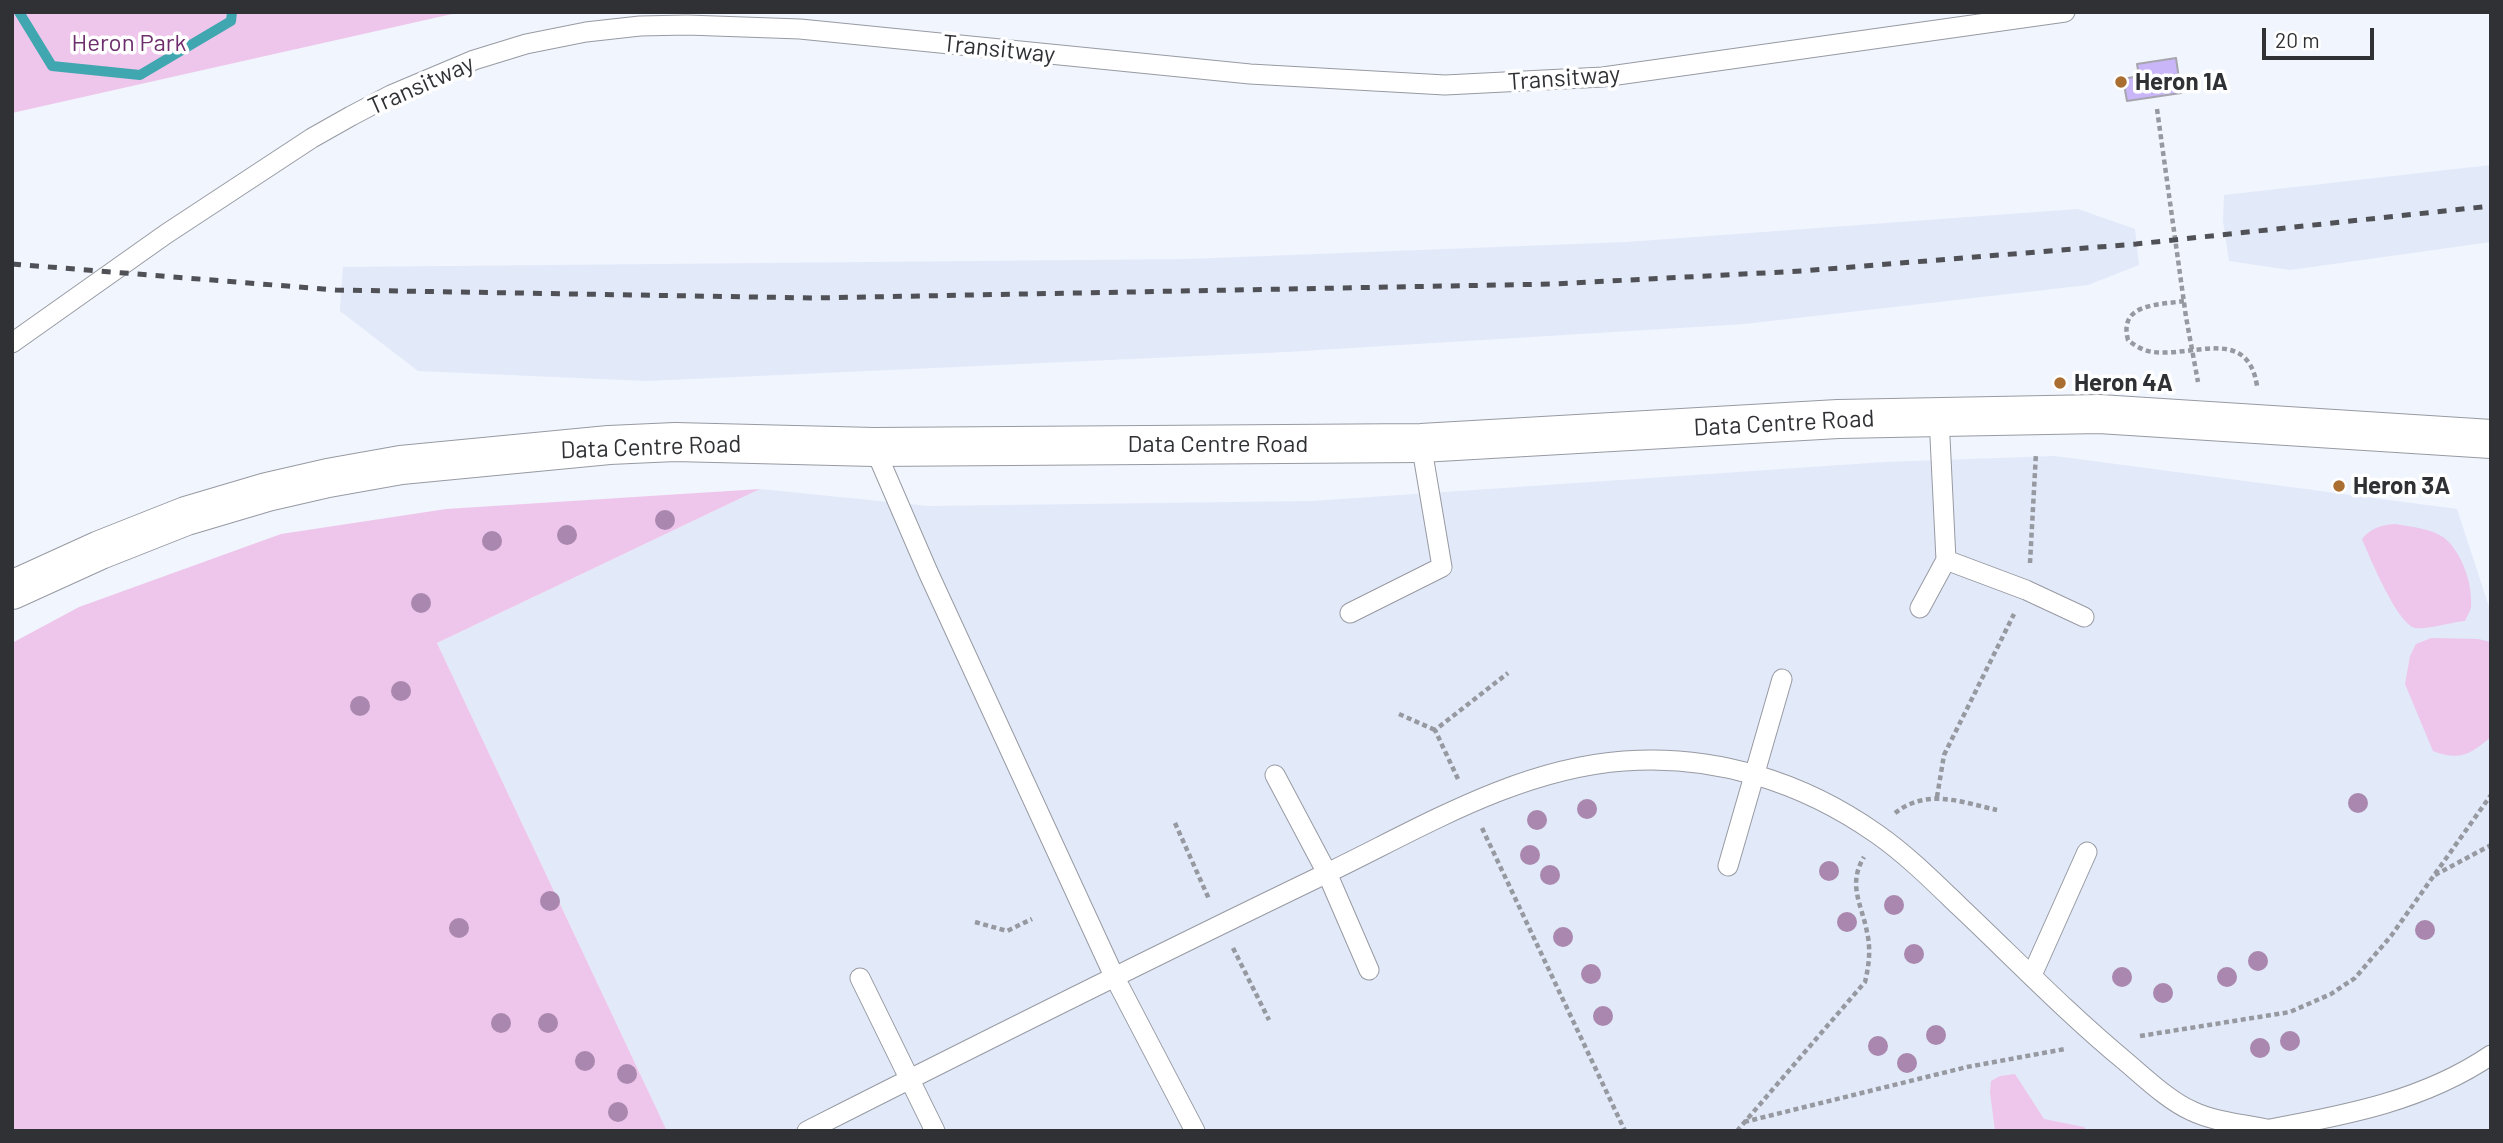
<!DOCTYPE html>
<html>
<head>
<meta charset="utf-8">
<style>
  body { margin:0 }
  #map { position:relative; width:2503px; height:1143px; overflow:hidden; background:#f1f5fe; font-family:Barlow,sans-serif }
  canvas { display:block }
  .frame { position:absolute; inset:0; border:14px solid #303135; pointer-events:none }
  .scale { position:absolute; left:2262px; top:28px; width:112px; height:32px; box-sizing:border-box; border:4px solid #303135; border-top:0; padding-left:9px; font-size:21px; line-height:24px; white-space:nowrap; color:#303135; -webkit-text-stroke:5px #fff; paint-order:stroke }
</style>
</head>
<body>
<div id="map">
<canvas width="2503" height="1143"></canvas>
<div class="frame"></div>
<div class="scale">20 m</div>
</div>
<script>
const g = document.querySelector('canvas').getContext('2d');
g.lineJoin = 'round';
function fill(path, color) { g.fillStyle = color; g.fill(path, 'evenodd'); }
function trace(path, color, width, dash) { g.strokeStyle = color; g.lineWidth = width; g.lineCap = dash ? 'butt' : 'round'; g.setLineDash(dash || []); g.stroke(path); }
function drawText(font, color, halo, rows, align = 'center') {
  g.font = font + ' Barlow,sans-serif'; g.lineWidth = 7; g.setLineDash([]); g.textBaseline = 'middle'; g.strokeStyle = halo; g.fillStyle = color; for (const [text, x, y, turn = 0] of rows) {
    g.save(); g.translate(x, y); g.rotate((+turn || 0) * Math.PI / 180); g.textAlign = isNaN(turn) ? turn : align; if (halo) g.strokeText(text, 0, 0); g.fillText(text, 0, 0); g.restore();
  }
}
fill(new Path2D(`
  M2491,165V242L2290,270L2229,261L2223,221L2224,195Z
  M2078,209L2135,229L2139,265L2088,285L1744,324L1286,352L647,381L418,371L340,311L343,267L1188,259L1627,242Z
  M2055,456L2457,509L2491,613V1131H667L437,643L760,489L929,506L1312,501L1885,462Z`), '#e2e9f9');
fill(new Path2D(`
  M12,12H461L12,113Z
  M760,489L437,643L667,1131H12V643L79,607L281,534L446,509Z
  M2395,524C2411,527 2429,528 2443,537C2461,550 2473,584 2471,606C2471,611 2467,616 2465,621C2452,622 2426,630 2415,628C2397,623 2370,558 2362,539C2371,528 2381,525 2395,524Z
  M2431,638L2478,639L2491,642V737C2469,755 2461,761 2433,751L2405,684L2410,656L2416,644Z
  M2015,1074L2044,1119L2084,1127L2087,1131H1995L1990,1092L1991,1081L2000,1076Z`), '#eec6eb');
trace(new Path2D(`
  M19,12L52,66L140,75L231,21L232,12`), '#40a6b0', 10);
const building = new Path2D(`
  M2176,58L2181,93L2127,101L2123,79L2139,76L2137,64Z`);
fill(building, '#c9b6f8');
trace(building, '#a7a5ae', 2);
const service = new Path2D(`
  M12,343L166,234L312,138L351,116L391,95L474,60L526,44L586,32L640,26L687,25L800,29L1250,74L1445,85L1603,77L2065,12
  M874,447L928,572L1114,976L1195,1131
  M1946,560L2026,590L2084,617
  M1920,608L1946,560L1939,417
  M1350,613L1442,567L1421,443
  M1275,775L1327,873L1369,970
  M1728,866L1782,679
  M2032,975L2087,852
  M860,978L935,1131
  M2270,1129C2347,1115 2425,1100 2491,1055
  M807,1131C977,1045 1147,960 1319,877C1416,831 1514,769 1624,761C1715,754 1803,782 1877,834C1907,855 1933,881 1959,906C2014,958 2067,1013 2125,1061C2144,1077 2169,1101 2192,1111C2217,1123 2248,1124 2274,1131`);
const secondary = new Path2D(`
  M12,590L100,550L186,516L267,492L328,478L401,465L609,445L675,442L874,447L1421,443L1838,419L2099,414L2491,439`);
trace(service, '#979aa2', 21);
trace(secondary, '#979aa2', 40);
trace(new Path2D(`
  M2157,109L2186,317L2198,382
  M2184,301C2159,305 2118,303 2128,340C2135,346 2144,351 2153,352C2194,357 2248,326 2257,386
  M2030,563L2036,453
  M1399,714L1435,730
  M1458,779L1435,730L1508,673
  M1937,797L1944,755L2014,614
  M1895,813C1927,788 1961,802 1997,810
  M1175,823L1209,899
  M1482,828L1625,1131
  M2435,875L2491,845
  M975,922L1007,931L1032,919
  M1233,948L1269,1020
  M2140,1036L2290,1012L2331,994L2355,978L2391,936L2491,795
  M1744,1122L1967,1067L2065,1049
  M1737,1131L1865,982C1869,965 1871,950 1867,932C1862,905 1847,885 1864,857`), '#9799a0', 4.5, [5, 3.5]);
trace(service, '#fff', 19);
trace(secondary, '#fff', 38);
trace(new Path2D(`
  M12,264L336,290L398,291L813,298L1552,284L1802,271L2136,244L2491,206`), '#505156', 5, [9, 9]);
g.fillStyle = '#a987ae';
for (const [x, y] of [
  [665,520],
  [567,535],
  [492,541],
  [421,603],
  [401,691],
  [360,706],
  [2358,803],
  [1587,809],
  [1537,820],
  [1530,855],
  [1829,871],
  [1550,875],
  [550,901],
  [1894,905],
  [1847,922],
  [459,928],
  [2425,930],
  [1563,937],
  [1914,954],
  [2258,961],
  [1591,974],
  [2122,977],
  [2227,977],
  [2163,993],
  [1603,1016],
  [501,1023],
  [548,1023],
  [1936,1035],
  [2290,1041],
  [1878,1046],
  [2260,1048],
  [585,1061],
  [1907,1063],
  [627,1074],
  [618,1112]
]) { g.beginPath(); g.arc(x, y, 10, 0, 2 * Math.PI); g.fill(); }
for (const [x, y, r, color] of [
  [2121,82,7,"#aa6e31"],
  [2060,383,7,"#aa6e31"],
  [2339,486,7,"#aa6e31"]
]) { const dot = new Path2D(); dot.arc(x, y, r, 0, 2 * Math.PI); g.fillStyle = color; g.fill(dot); trace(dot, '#fff', 2.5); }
drawText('24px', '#6e2d6c', '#fff', [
  ["Heron Park",129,43]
]);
drawText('24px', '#303135', '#fff', [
  ["Transitway",999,49,6],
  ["Transitway",1564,78,-4],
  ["Transitway",421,85,-24],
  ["Data Centre Road",1784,423,-3],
  ["Data Centre Road",1218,444],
  ["Data Centre Road",651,447,-2]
]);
drawText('bold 24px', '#303135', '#fff', [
  ["Heron 1A",2135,82],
  ["Heron 4A",2074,383],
  ["Heron 3A",2353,486]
], 'left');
</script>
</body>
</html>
